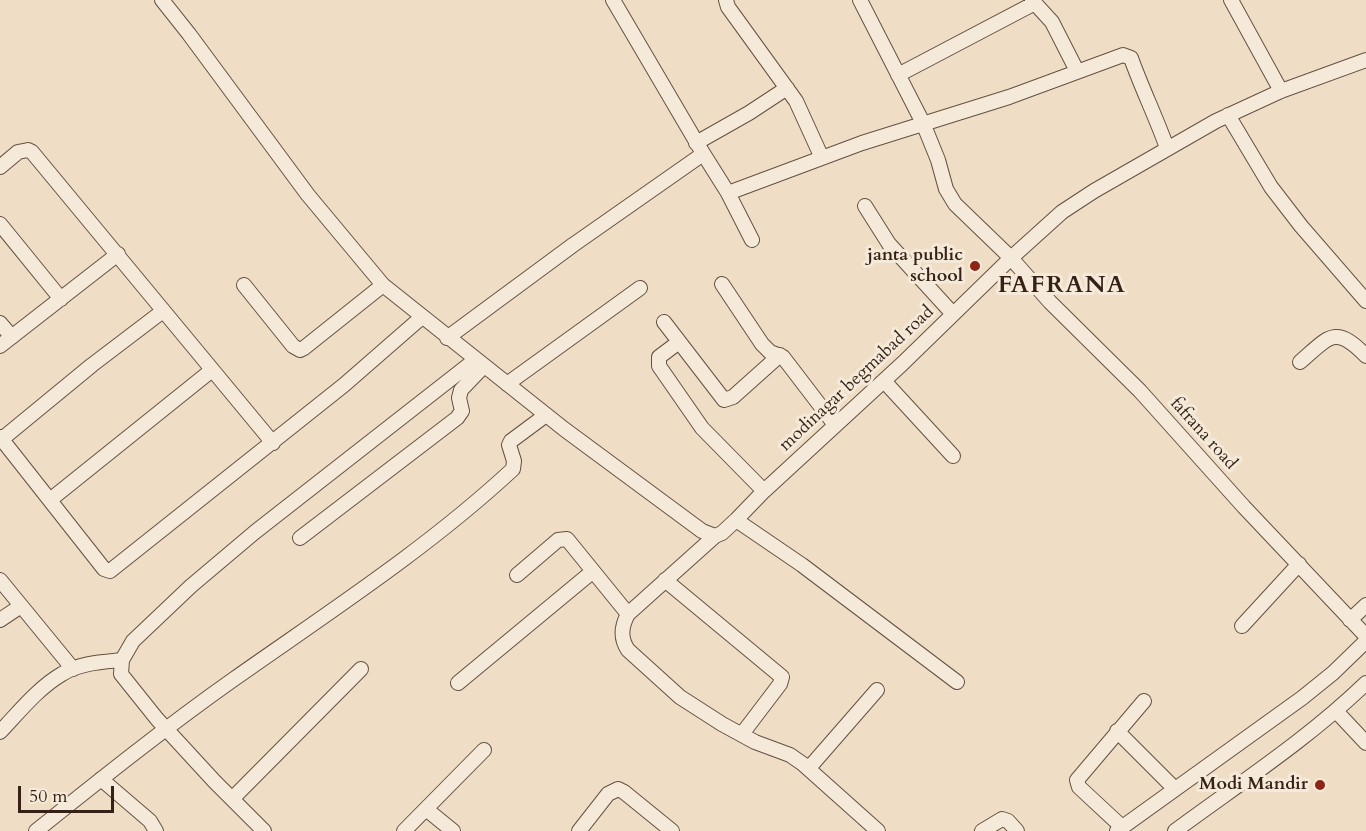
<!DOCTYPE html>
<html>
<head>
<meta charset="utf-8">
<style>
  body { margin:0 }
  #map { position:relative; width:1366px; height:831px; overflow:hidden; background:#efdec5; font-family:Cardo,serif }
  canvas { display:block }
  .scale { position:absolute; left:18px; top:786px; width:96px; height:27px; box-sizing:border-box; border:3px solid #352116; border-top:0; padding-left:8px; font-size:18px; line-height:21px; white-space:nowrap; color:#352116; -webkit-text-stroke:4px #f5ead9; paint-order:stroke }
</style>
</head>
<body>
<div id="map">
<canvas width="1366" height="831"></canvas>
<div class="scale">50 m</div>
</div>
<script>
const g = document.querySelector('canvas').getContext('2d');
g.lineJoin = 'round';
function trace(path, color, width, dash) { g.strokeStyle = color; g.lineWidth = width; g.lineCap = dash ? 'butt' : 'round'; g.setLineDash(dash || []); g.stroke(path); }
function drawText(font, color, halo, rows, align = 'center') {
  g.font = font + ' Cardo,serif'; g.lineWidth = 6; g.setLineDash([]); g.textBaseline = 'middle'; g.strokeStyle = halo; g.fillStyle = color; for (const [text, x, y, turn = 0] of rows) {
    g.save(); g.translate(x, y); g.rotate((+turn || 0) * Math.PI / 180); g.textAlign = isNaN(turn) ? turn : align; if (halo) g.strokeText(text, 0, 0); g.fillText(text, 0, 0); g.restore();
  }
}
const minor = new Path2D(`
  M162,0L189,34L308,195L383,285L564,429L702,531L715,536L722,533L736,520L764,491L902,364L1011,258L1062,212L1094,191L1216,121L1281,91L1366,60
  M613,0L701,150L728,193L752,240
  M726,0L728,7L796,101L822,158
  M860,0L923,123L938,160L946,189L955,204L1011,258L1050,302L1140,391L1244,507L1366,636
  M1032,0L1052,22L1077,71
  M1231,0L1281,91
  M898,75L1035,3
  M1228,115L1271,187L1301,226L1366,301
  M696,143L749,113L787,88
  M0,167L18,152L28,150L32,152L273,443
  M728,193L862,143L1009,97L1123,55L1131,58C1142,89 1156,117 1167,148
  M865,206L889,244L953,314
  M0,224L61,299
  M722,284L762,344L770,352L783,357L835,425
  M244,285L293,346L300,350L304,348L383,285
  M664,322L724,400L733,397L780,355
  M0,323L12,337
  M447,338L573,245L703,154
  M679,342L659,357V366L702,428L764,491
  M0,346L118,254
  M1300,362C1329,337 1335,324 1366,356
  M884,381L953,456
  M507,384L640,288
  M0,437L104,569L110,571L344,385L422,317
  M2,439L92,365L163,311
  M50,500L212,370
  M736,520L802,565L957,682
  M715,536L628,614C621,627 620,638 628,650L680,697L722,724L755,742L790,755L803,764L878,831
  M300,538L457,418L462,411L459,398L461,390L484,366
  M517,575L558,540L567,539L628,614
  M0,580L73,669
  M665,580L782,677L780,684L742,734
  M0,620L21,606
  M1350,620L1366,605
  M1242,626L1299,564
  M458,683L592,572
  M1336,711L1366,743
  M1117,731L1175,789
  M0,732C19,712 38,688 62,674C79,663 102,662 122,660
  M809,768L877,690
  M101,779L150,821L156,831
  M232,799L361,669
  M426,809L453,831
  M1122,827L1079,787L1077,780L1144,701
  M36,831C101,779 166,727 234,679C329,612 428,548 513,469L514,461L509,445L511,441L546,415
  M264,831L215,782L157,719L121,674L122,660L133,641L191,586L255,532L475,360
  M404,831L484,750
  M579,831L608,794L618,789L624,792L672,831
  M982,831L1002,819L1008,821L1017,831
  M1117,831L1302,698L1333,673L1366,641
  M1175,831C1240,783 1308,739 1366,683`);
trace(minor, '#645042', 16);
trace(minor, '#f5ead9', 14);
for (const [x, y, r, color] of [
  [975,266,6,"#8f2418"],
  [1320,785,6,"#8f2418"]
]) { const dot = new Path2D(); dot.arc(x, y, r, 0, 2 * Math.PI); g.fillStyle = color; g.fill(dot); trace(dot, '#f5ead9', 2); }
drawText('bold 18px', '#352116', '#f5ead9', [
  ["janta public",963,256],
  ["school",963,277],
  ["Modi Mandir",1308,785]
], 'right');
drawText('18px', '#352116', '#f5ead9', [
  ["modinagar begmabad road",857,379,-43],
  ["fafrana road",1203,434,48]
]);
g.letterSpacing = '1.5px';
drawText('bold 24px', '#352116', '#f5ead9', [
  ["FAFRANA",1062,286]
]);
g.letterSpacing = '0px';
</script>
</body>
</html>
